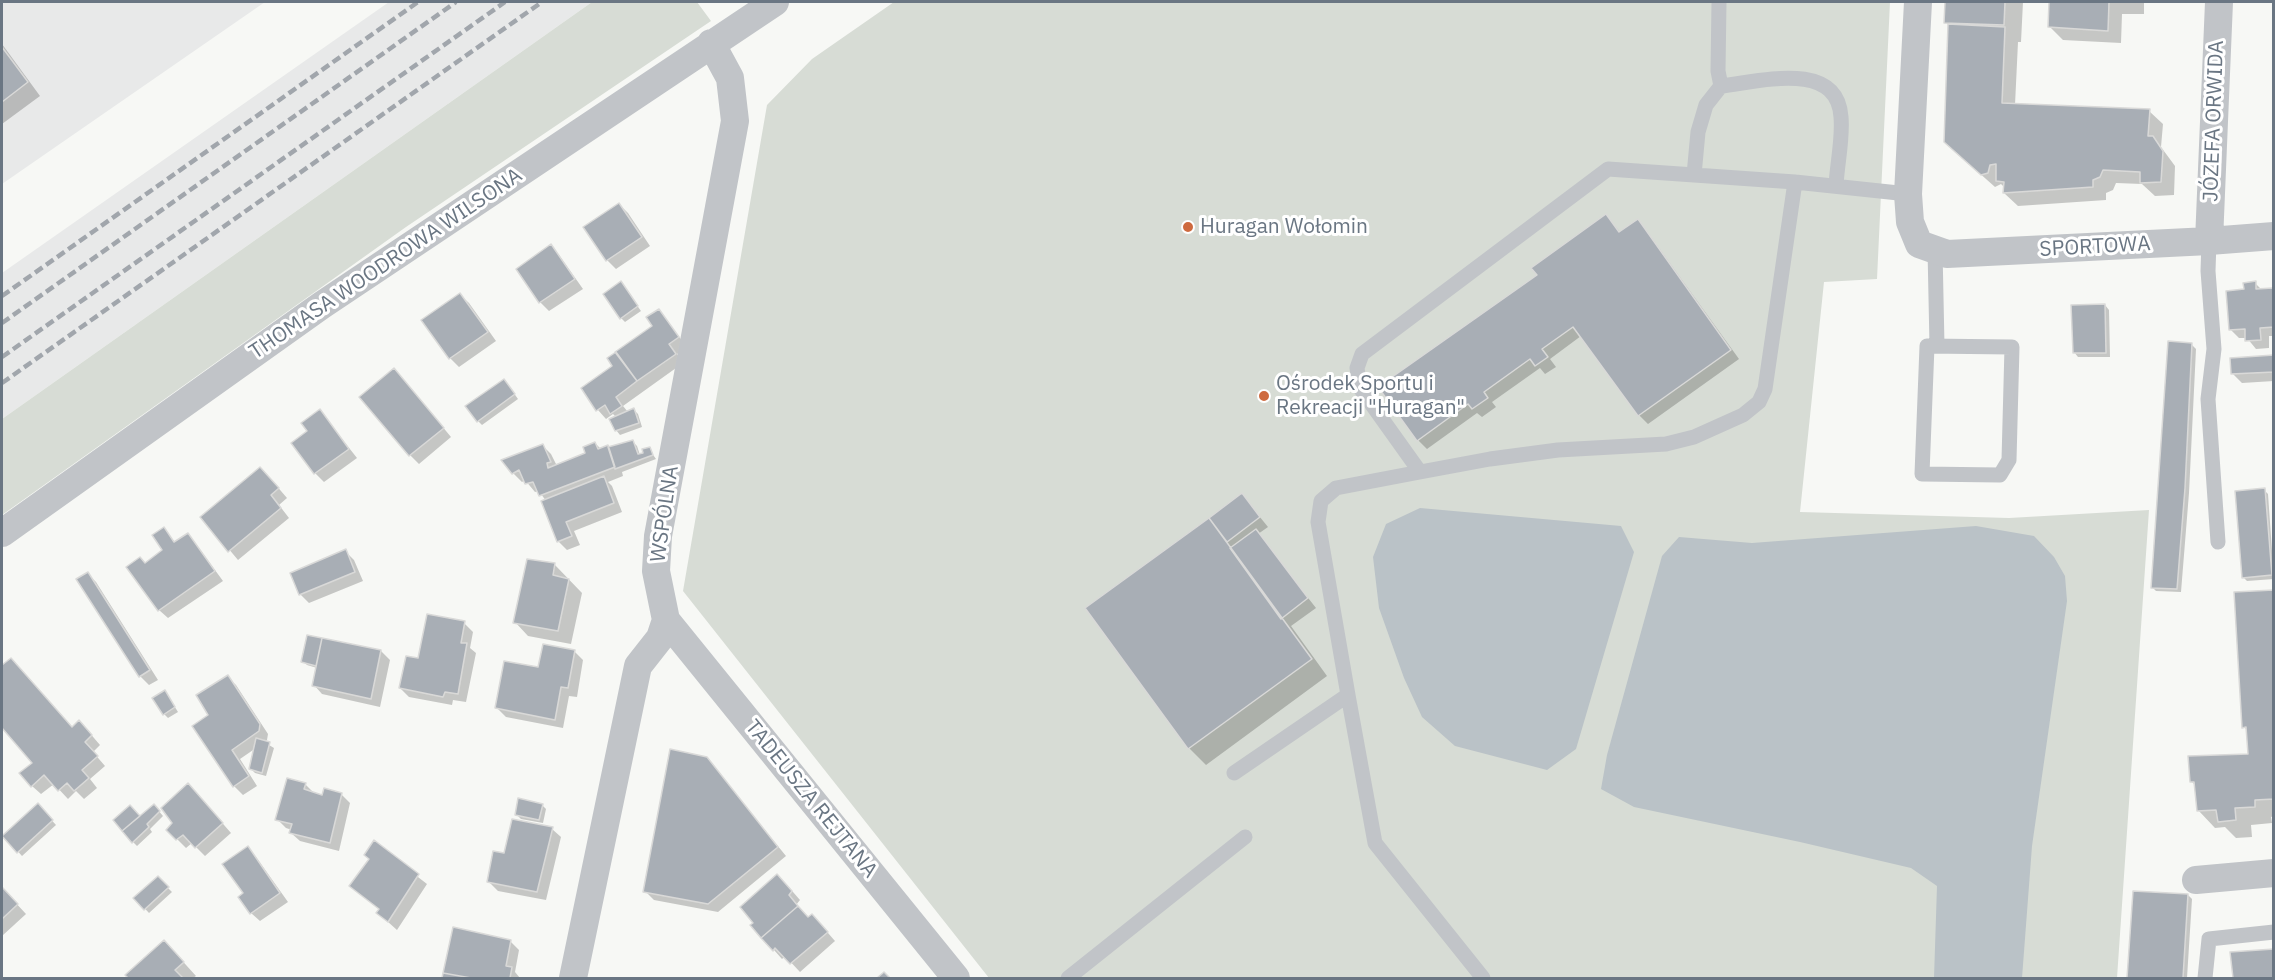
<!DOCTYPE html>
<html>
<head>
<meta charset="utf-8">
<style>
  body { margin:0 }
  #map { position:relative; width:2275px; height:980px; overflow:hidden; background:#f7f8f5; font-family:"IBM Plex Sans",sans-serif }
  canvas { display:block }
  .frame { position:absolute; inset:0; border:3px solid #6a7683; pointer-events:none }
</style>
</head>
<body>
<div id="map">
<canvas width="2275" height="980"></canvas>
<div class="frame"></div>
</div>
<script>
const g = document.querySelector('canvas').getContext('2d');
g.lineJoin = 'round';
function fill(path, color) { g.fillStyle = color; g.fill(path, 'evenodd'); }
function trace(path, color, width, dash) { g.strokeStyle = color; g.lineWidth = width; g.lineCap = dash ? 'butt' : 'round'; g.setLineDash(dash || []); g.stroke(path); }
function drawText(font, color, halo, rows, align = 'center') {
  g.font = font + ' "IBM Plex Sans",sans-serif'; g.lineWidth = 6; g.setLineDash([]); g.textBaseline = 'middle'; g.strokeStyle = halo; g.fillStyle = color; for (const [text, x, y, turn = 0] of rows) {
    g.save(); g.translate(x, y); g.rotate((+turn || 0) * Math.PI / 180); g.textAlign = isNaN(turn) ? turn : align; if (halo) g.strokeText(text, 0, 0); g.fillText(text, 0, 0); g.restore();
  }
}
fill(new Path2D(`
  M2,2H265L2,184Z
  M389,2H592L2,419V273Z`), '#e8e9e9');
fill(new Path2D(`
  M592,2H697L711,21L406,227L2,515V419Z
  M894,2H1890L1877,279L1824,282L1800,512L2009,518L2149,510L2117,978H989L683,591L767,105L812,59Z`), '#d7dcd5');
fill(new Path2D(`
  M1420,508L1621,526L1634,552L1576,749L1547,770L1455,746L1422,717L1404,678L1379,608L1373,557L1386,524Z
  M1976,526L2034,536L2054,557L2065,576L2067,601L2032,846L2022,978H1934L1937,886L1911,868L1800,842L1634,807L1601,789L1607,755L1662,556L1679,537L1752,543Z`), '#bac2c7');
fill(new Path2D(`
  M1947,2H2023L2021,42H2018L2015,105L2149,111L2163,124L2161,147L2175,166L2174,195L2155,196L2142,184L2116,183L2113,190L2106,193V200L2018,206L2004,193L2005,188L2001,184L1995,187L1959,155L1949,26L1946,22Z
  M2050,2H2144V14H2122L2121,43L2063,40L2049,26Z
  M2,44L40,96L2,124Z
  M619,204L628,213L650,246L616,269L607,260L585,227Z
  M1606,216L1621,233L1638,221L1646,230L1739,359L1648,424L1639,415L1581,336L1550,359L1556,367L1545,374L1540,368L1492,402L1496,407L1482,417L1477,413L1427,449L1418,440L1539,275Z
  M551,246L559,255L583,289L549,311L540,302L518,269Z
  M621,283L641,311L625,322L621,318Z
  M2255,283L2262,290L2274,291V336H2269V348L2256,349L2247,338H2239L2230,329L2245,291Z
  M460,295L469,303L496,341L459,367L450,358L423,321Z
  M2105,305L2109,310L2110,357H2078L2074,352Z
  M659,311L687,347L677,354L683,363L623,406L628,412L634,410L638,414L642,427L620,435L616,430V417L613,414L606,419L598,410L583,389L615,366L654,326Z
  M2192,345L2196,349L2189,493L2181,592L2156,591L2152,587Z
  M2274,357V381L2242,383L2233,374Z
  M403,379L451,437L419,464L410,455Z
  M508,385L518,399L482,425L478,421Z
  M320,411L357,458L324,482L315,473L309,432Z
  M633,442L637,446L640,455L645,454L649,449L656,459L622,472L623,476L608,482L612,486L622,512L574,531L580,545L567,550L558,541L546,501L539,491L535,492L525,480L522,482L513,473L542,445L551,454L557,466L587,454L595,443L601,449Z
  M269,477L287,498L279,505L289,518L238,560L202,517Z
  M2264,490L2268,494L2274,579L2247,581L2243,577Z
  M1242,495L1268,527L1258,534L1316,608L1291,626L1327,676L1206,765L1189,748L1087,608Z
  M163,529L176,543L188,535L196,544L223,581L168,618L159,610L145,565L164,551Z
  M345,551L354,560L363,581L309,603L300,594Z
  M555,565L582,593L571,644L528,636L515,622Z
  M88,574L96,582L158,680L149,685L140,676Z
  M2274,591V816L2271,817L2272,823L2251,825L2252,837L2236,838L2225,827L2215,828L2198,810L2196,786L2192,782L2249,755L2248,731L2244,727Z
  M464,623L473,632L470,648L476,653L466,702L453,700L452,705L409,697L400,688L419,660Z
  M308,636L381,651L390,660L380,707L322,694L314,685L317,668L307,665L303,661Z
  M574,651L583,660L577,697L569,696L563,728L506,717L497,708L539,669Z
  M2,666L72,729L88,731L100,745L93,752L105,766L90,779L97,788L84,799L76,791L68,799L54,784L41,794L32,786L34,763L2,726Z
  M227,677L236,685L268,734L267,740L264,742L274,748L266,776L255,773L251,769L256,748L240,759L257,786L243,795L234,786L210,715Z
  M168,696L178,712L168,718L164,714Z
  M706,758L786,856L718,912L654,900L645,891Z
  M305,784L315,794L323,796L341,794L350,803L339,851L300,841L291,833L292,830L286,828L277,819Z
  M197,794L231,833L205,856L192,843L186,848L168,830Z
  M38,805L56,825L22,856L4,836Z
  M542,805L546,809L543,823L521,819L516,814Z
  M158,810L163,816L150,829L152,832L137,846L133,842L140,818Z
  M552,829L561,837L546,900L498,891L489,882L505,854Z
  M374,843L427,884L397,930L378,913L380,910L351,886L371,860Z
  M247,848L256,857L288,902L260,921L251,913L245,894Z
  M158,878L172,892L149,913L135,898Z
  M786,884L800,900L796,905L809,919L821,925L835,941L800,972L785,956L782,959L774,950Z
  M2,888L26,914L2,936Z
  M2134,892L2188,895L2192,899L2187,978H2129Z
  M454,929L510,941L519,950L515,972L520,978H444Z
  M2274,950V978H2234L2232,953Z
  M177,955L196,976L193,978H130L127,976Z`), '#0003');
const building = new Path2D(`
  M1945,2H2005L2004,25L1944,23Z
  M2049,2H2109L2108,31L2048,27Z
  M1948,24L2005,27L2002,103L2150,109L2148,136H2153L2163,151L2161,182L2140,183V172L2103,170L2100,177L2093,180V187L2003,193L2004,182L1996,181V164L1990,165L1988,173L1981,175L1944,142Z
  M2,47L28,82L2,102Z
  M619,203L642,237L606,261L583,227Z
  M1606,214L1619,232L1638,219L1731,350L1638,416L1573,327L1542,349L1548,357L1535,366L1530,359L1484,392L1488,398L1472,409L1468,404L1417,441L1378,387L1537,275L1531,268Z
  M551,244L575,279L539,303L516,269Z
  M621,281L638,306L620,319L603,294Z
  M2256,281V289L2273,288L2274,327L2260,328L2261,340L2245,341V329L2229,330L2226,291L2244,289L2243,283Z
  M460,293L488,332L449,359L421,320Z
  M2105,304L2106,353H2073L2071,305Z
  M659,309L679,337L669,344L676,354L637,381L615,352L652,326L646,317Z
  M2168,341L2192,343L2185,488L2177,589L2151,588Z
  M616,352L637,381L616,397L622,406L610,414L605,405L596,411L581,388L612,366L607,358Z
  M2274,355V372L2231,374L2230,358Z
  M394,368L444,428L409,456L359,397Z
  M504,379L515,394L477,422L465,406Z
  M634,408L639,423L615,431L609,419Z
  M320,409L349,449L314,474L291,443L307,431L301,423Z
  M633,440L638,454L643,453L642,449L650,447L653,455L615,469L608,447Z
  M595,442L598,449L608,445L615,467L539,496L533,482L525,484L519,470L512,474L501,460L543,444L551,462L547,463L548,468L585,453L583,447Z
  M260,467L279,488L271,495L281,508L228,552L200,517Z
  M604,476L614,503L566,522L572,536L557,542L541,501Z
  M2265,488L2272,575L2242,578L2235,491Z
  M1242,493L1260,517L1227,542L1209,518Z
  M1209,518L1312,659L1188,749L1085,608Z
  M164,527L174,542L188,533L215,571L158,611L126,567L140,557L145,563L162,550L152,535Z
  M1256,529L1308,598L1281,619L1230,548Z
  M346,549L355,572L299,595L290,573Z
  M527,559L555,563L553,575L569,579L558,631L513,623Z
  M88,572L150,670L139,677L76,579Z
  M2274,590V799L2255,800V807L2235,808L2236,820L2218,822L2216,810L2197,811L2194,782H2190L2188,756L2248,754L2246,727L2242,728L2234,592Z
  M427,614L465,621L461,643H467L458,694L445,692L443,697L399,688L406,656L418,658Z
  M307,635L322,638L316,666L301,662Z
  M322,638L381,650L371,699L312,686Z
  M543,644L575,650L568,688L561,687L555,720L495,708L504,661L538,667Z
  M11,658L72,727L79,720L92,735L85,742L98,756L82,770L89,778L74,791L67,783L58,791L44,775L31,787L19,773L32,763L2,728V665Z
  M228,675L260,724L259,731L232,750L249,776L233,787L192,726L208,715L196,695Z
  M165,690L175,707L163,715L152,698Z
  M256,738L270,742L262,773L249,769Z
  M670,749L707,757L778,847L708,904L643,892Z
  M287,778L306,783L304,789L322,795L324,788L342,793L330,843L289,833L292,824L275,820Z
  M188,783L223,823L195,848L183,835L176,840L166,830L172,823L161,808Z
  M518,798L543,804L539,820L515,815Z
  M38,803L53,820L17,853L2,836Z
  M154,804L160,811L147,824L149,827L132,843L122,831Z
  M130,805L140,816L122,831L113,820Z
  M512,819L553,827L537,892L487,882L493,851L504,853Z
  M374,840L419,874L388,922L376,913L379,909L349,886L369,859L364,855Z
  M248,846L280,893L250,914L238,897L243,893L222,864Z
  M777,874L792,891L789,895L798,906L761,938L750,925L753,923L740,907Z
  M158,876L169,887L144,910L133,898Z
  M2,887L18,904L2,919Z
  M2133,891L2188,894L2183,978H2127Z
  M798,906L808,917L812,914L828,932L790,964L775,948L773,951L761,938Z
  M453,927L511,940L506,966L512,967L510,978H471L443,973Z
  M164,940L184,962L175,970L183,978H128L125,975Z
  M2274,949V978H2233L2230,952Z
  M884,972L890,978H877Z
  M443,973L471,978H442Z`);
fill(building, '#a8aeb5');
trace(building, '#d9d9d8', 1.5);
trace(new Path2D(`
  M1719,2L1718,71L1721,86
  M1694,175L1698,132L1706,105L1721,86C1758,82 1837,59 1841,117C1843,139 1837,164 1836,186
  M2209,241L2208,271L2214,349L2208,399L2218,542
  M1935,249L1937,346
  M1927,346L2012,347L2009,460L2000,475L1922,474Z
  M1420,472L1490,459L1558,450L1666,444L1694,437L1743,415L1759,402L1765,389L1795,182
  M1348,695L1318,522L1321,501L1336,488L1420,472L1360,388L1357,368L1362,354L1608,169L1795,182L1908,194
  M1234,773L1348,695L1375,843L1483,978
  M1068,978L1245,837
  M2205,978L2209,939L2274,932`), '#c1c4c8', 15);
trace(new Path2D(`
  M1918,2L1908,194L1910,222L1919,244L1947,254L2209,241L2274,236
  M2209,241L2219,2
  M2,533L322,305L775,2
  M666,620L956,978
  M2196,880L2274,873
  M573,978L638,666L660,638L666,620L656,571L658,536L735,121L730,78L711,43`), '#c1c4c8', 28);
trace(new Path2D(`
  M2,296L418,2
  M2,323L456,2
  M2,357L505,2
  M2,383L542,2`), '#a1a6ac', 4.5, [9, 4.5]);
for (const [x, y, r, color] of [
  [1188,227,6,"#ce6a3f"],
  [1264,396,6,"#ce6a3f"]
]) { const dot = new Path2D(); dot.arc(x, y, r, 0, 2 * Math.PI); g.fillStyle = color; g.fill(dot); trace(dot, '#fff', 2); }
drawText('21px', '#6a7683', '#fff', [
  ["JÓZEFA ORWIDA",2214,121,-88],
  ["SPORTOWA",2095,247,-3],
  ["THOMASA WOODROWA WILSONA",386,264,-34],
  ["WSPÓLNA",665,514,-82],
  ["TADEUSZA REJTANA",811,799,51]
]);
drawText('21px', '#6a7683', '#fff', [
  ["Huragan Wołomin",1200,227],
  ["Ośrodek Sportu i",1276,384],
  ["Rekreacji \"Huragan\"",1276,408]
], 'left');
</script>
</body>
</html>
